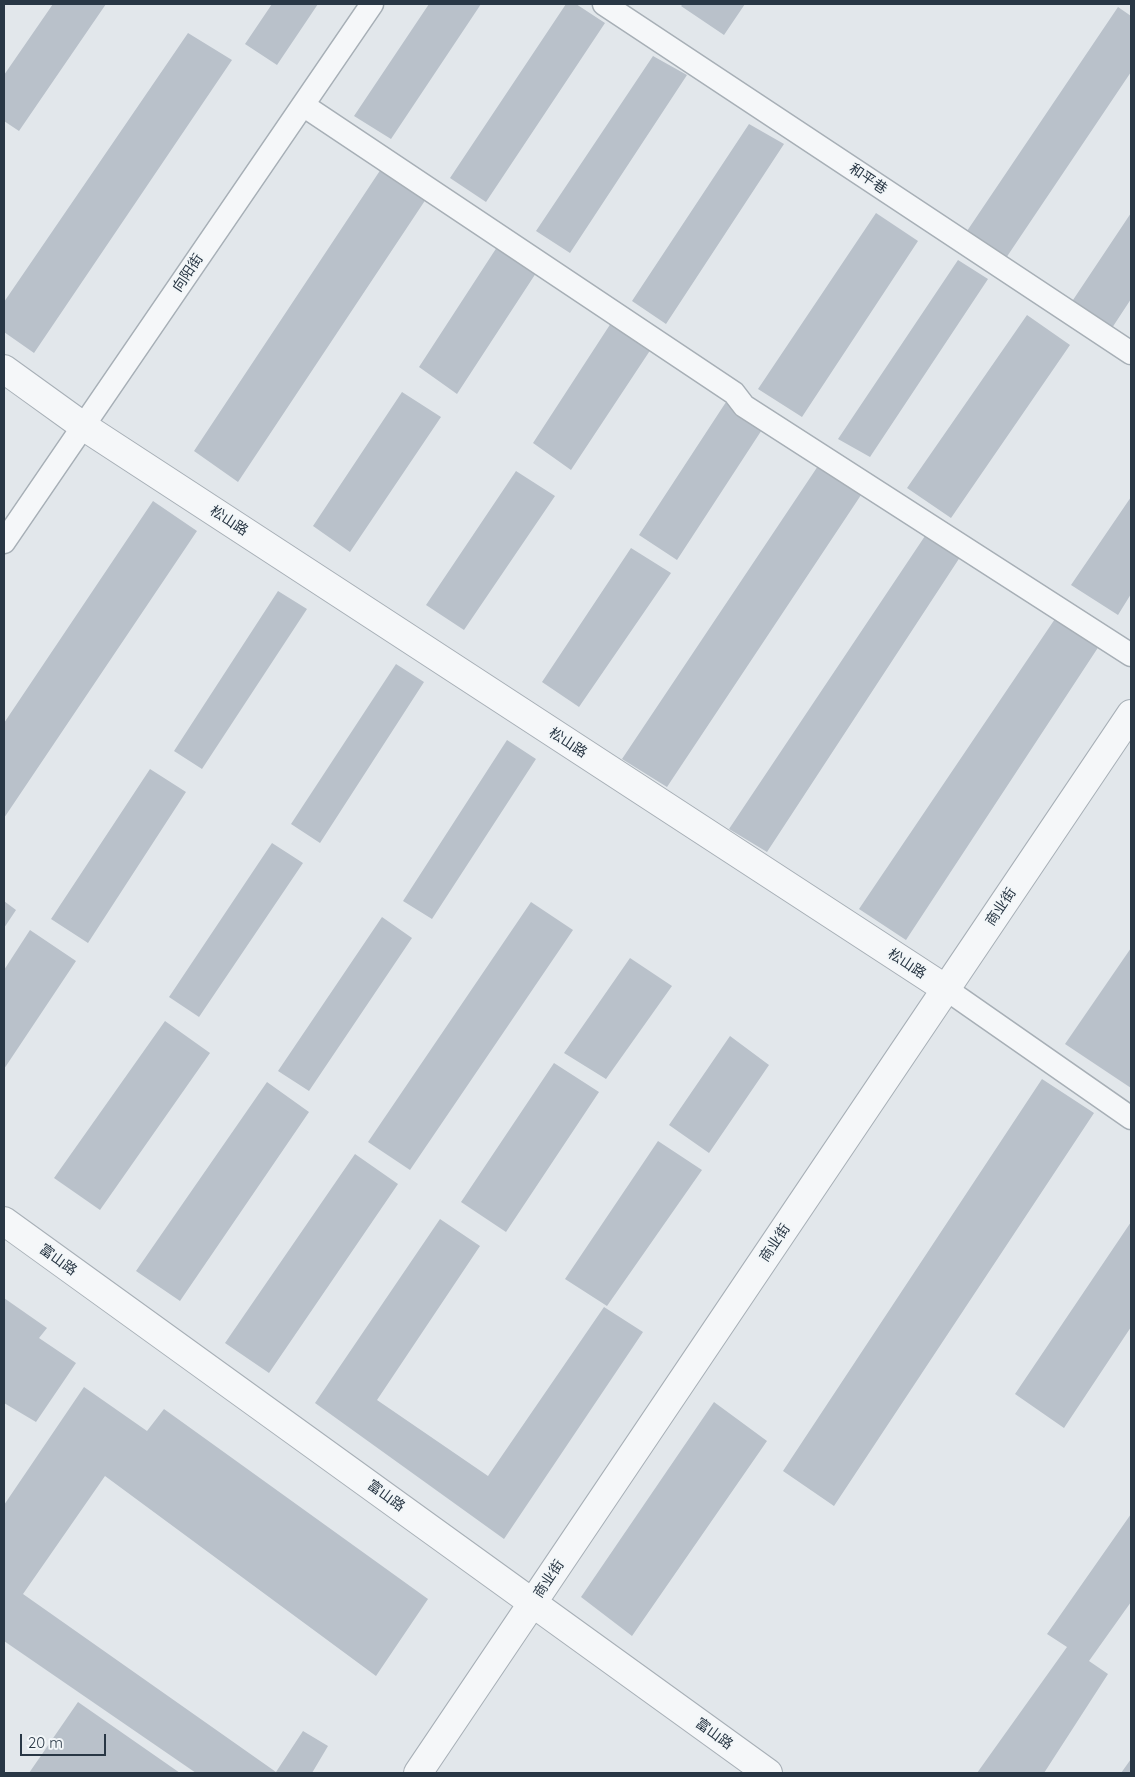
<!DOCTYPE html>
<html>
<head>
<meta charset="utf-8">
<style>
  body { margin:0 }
  #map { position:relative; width:1135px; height:1777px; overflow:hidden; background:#e2e7eb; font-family:Quicksand,sans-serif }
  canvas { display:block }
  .frame { position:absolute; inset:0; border:5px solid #293745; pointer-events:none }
  .scale { position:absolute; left:20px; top:1734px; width:86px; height:22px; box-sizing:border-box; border:2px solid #293745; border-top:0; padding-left:6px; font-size:15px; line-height:18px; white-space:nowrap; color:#293745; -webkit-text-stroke:4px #f2f6f8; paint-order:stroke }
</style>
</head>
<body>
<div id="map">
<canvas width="1135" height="1777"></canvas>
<div class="frame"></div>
<div class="scale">20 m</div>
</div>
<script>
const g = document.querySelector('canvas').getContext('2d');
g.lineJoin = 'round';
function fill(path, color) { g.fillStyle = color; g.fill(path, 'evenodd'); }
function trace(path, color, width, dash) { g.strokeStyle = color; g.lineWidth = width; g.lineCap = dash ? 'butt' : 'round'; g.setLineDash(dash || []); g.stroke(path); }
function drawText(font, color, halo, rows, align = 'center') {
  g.font = font + ' Quicksand,"Noto Sans SC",sans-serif'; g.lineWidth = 4; g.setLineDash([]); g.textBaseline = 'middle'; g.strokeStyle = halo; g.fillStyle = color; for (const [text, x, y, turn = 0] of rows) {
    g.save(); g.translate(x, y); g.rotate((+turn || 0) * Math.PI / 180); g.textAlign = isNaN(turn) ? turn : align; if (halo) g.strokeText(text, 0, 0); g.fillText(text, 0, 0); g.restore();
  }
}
fill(new Path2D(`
  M53,4H106L19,131L4,121V75Z
  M272,4H318L277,65L245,44Z
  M429,4H481L391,139L354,116Z
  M566,4H576L605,23L486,202L450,178Z
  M683,4H745L724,35L681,6Z
  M1118,7L1131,16V72L1006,258L965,234Z
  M188,33L232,60L34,353L4,332V302Z
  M653,56L687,75L570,253L536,231Z
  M749,124L784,144L666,324L632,301Z
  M383,166L428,196L238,482L194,451Z
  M876,213L918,241L802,417L758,389Z
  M1131,213V299L1112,328L1071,303Z
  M499,244L538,270L457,394L419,367Z
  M958,260L988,279L870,457L838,439Z
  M1027,315L1070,345L951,518L907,488Z
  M613,320L653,346L571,470L533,443Z
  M402,392L441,417L350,552L313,526Z
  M728,399L767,422L677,560L639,535Z
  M824,457L869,483L667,787L622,759Z
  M516,471L555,496L464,630L426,605Z
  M1131,497V594L1118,615L1071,585Z
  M153,501L197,531L4,818V723Z
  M931,527L966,548L767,852L729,829Z
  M631,548L671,573L579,707L542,682Z
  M278,591L307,609L202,769L174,751Z
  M1061,610L1103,640L906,940L859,909Z
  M396,664L424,682L320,843L291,824Z
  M507,740L536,759L432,919L403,901Z
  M150,769L186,792L88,943L51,919Z
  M272,843L303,863L199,1017L169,997Z
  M4,901L16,910L4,928Z
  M531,902L573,930L410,1170L368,1142Z
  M382,917L412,938L309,1091L278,1071Z
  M30,930L76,961L4,1069V970Z
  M1131,948V1088L1065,1044Z
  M630,958L672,986L606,1079L564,1053Z
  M165,1021L210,1053L100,1210L54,1178Z
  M730,1036L769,1065L709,1153L669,1125Z
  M554,1063L599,1092L506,1232L461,1202Z
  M1042,1079L1094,1113L834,1506L783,1471Z
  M267,1082L309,1112L180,1301L136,1271Z
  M658,1141L702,1170L607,1306L565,1279Z
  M355,1154L398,1184L269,1373L225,1343Z
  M440,1219L480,1246L377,1400L488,1476L604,1307L643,1332L504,1539L315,1403Z
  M1131,1222V1327L1064,1428L1015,1394Z
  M4,1298L47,1328L39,1338L76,1363L36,1422L4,1403Z
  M84,1387L147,1431L164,1409L428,1599L376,1676L105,1476L23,1594L276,1772L303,1731L328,1746L312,1773H196L4,1641V1505Z
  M714,1402L767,1441L632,1636L581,1597Z
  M1131,1514V1602L1089,1661L1108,1674L1044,1773H977L1067,1647L1047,1634Z
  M78,1702L180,1773H29Z
  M1131,1759V1773H1121Z`), '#b9c1ca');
const minor = new Path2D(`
  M604,4L1131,353
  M303,105L734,393L744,406L1131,655
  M4,542L372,4
  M946,989L1131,1118`);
const tertiary = new Path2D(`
  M4,369L83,426L946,989
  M4,1221L768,1773
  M418,1773L1131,714`);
trace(minor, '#a7afb6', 25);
trace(tertiary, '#a7afb6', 30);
trace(minor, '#f5f7f9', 22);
trace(tertiary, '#f5f7f9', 28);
drawText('14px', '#293745', '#f2f6f8', [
  ["和平巷",868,179,34],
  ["向阳街",188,273,-56],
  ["松山路",229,521,33],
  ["松山路",568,743,33],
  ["商业街",1001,907,-56],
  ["松山路",907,964,33],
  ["商业街",775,1243,-56],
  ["富山路",58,1260,36],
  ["富山路",386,1496,36],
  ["商业街",549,1579,-56],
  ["富山路",714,1734,36]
]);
</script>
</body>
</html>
